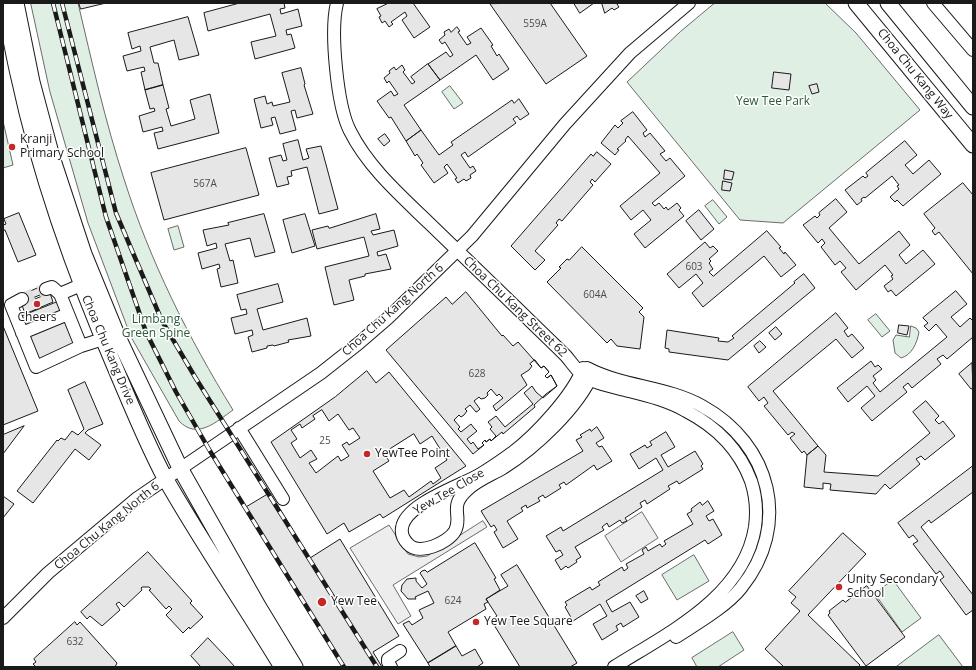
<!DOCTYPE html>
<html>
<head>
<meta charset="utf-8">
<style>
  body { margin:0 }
  #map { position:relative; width:976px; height:670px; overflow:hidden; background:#fff; font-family:"Open Sans",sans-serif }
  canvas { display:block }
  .frame { position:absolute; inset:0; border:4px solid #1a1a1a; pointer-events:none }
</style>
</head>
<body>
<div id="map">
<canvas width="976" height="670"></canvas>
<div class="frame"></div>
</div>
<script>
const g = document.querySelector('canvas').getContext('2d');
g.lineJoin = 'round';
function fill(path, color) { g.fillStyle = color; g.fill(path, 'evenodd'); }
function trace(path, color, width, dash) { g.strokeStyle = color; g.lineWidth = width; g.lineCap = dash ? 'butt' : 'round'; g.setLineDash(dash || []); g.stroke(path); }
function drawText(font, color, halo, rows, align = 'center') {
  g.font = font + ' "Open Sans",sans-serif'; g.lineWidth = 3; g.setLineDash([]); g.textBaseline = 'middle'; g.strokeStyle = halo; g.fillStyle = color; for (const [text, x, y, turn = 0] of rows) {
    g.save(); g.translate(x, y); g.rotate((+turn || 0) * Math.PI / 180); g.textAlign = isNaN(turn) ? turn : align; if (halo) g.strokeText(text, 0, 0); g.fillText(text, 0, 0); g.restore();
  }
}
const green = new Path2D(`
  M31,3H78C92,62 105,121 124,179C150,261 188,337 233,410C216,422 197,440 179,421L131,337L88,223L50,92Z
  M715,3H825L856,33L920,110L783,223L740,220L627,82L680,32Z
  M450,86L463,103L454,109L442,92Z
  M3,121L13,165L3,168Z
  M713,200L727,217L719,224L705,206Z
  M178,226L184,247L174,250L168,229Z
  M876,314L890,331L882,337L868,320Z
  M911,326L916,328L919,332C917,343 912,355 901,358L895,353L893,340L896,335L909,337Z
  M694,555L709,581L677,600L662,575Z
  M893,580L921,618L902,632L875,594Z
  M733,632L744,650L718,667H697L692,658Z
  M939,635L963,667H896Z`);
fill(green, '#e0efe3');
trace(green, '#6a6a6a', 1);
const parking = new Path2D(`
  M642,512L658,538L621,562L605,536Z
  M483,521L487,527L393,585L411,616L398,624L350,548L389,525L408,554L419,557L427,556Z`);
fill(parking, '#ededed');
trace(parking, '#6a6a6a', 1);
const building = new Path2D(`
  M79,3H106L81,9Z
  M240,3H284L285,8L280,9L281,14L298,9L302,26L286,30L287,35L291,34L295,48L255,59L251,42L276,36L270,14L208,31L204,13Z
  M389,3H413L430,27L414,38L402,20L407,16L405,12L391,22L393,24L389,27L385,21L382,23L379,17L381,16L377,9Z
  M550,3L587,56L546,84L490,4Z
  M574,3H594L580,13Z
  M602,3H619L617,4L619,7L614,10L612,8L605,13Z
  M188,17L199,55L179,60L174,40L150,47L154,63H158L163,85L145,90L141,72L145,71L144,67L127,71L123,56L141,51L140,46L132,49L128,33Z
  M457,27L460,31L458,32L467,45L471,43L467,37L481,28L493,45L491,46L497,56L499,54L509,69L493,80L476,55L440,80L428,64L446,52L450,57L453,55L445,42L442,44L439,40L445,35L444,32L449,29L451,32Z
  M428,64L440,80L404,105L421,130L406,141L391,117L389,118L377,101L391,91L394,96L398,94L389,81L387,83L384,78L390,73L389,71L394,67L396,70L402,65L405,70L403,72L412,84L415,82L411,77Z
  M301,68L305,84L304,85L313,114L297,118L295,110L291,111L296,130L280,134L275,117L271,118L273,125L261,128L254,99L265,96L267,104L272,102L273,106L290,102L282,73Z
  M774,72L791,74L789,90L772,88Z
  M817,84L819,92L812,94L809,86Z
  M163,85L169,108L166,109L171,126L195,119L190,100L210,94L219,133L158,149L154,133L163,131L162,127L143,132L139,116L155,111L154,108L150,109L145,90Z
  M519,99L529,114L520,120L517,116L513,119L516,123L468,157L465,152L461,155L470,168L473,166L476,171L470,175L471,178L466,181L464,179L458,183L455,179L457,178L447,164L444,167L448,173L434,183L421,165L423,163L417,154L415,156L406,141L421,130L439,155L453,145L451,142L512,100L514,103Z
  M633,112L647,130L643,133L645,137L650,133L665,151L660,154L666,161L670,158L685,176L652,203L655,206L659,203L664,209L666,207L668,210L677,203L681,208L679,210L684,216L645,248L634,234L651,220L643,210L631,220L620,206L660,173L628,136L625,140L626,141L617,149L619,150L615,155L601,143L615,125L618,128L623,123L621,121Z
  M385,134L390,141L384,146L378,139Z
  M298,140L303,160L309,158L306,149L321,146L338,209L319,214L307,167L291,171L292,176L287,177L289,184L277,187L269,158L281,155L283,161L287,160L283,144Z
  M905,141L917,155L905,165L913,174L929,160L941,174L903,206L897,200L895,202L890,197L899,189L897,186L899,185L892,176L865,198L864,197L861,199L862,201L857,205L845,190L863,176L865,178L868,176L866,173Z
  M246,148L259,195L164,220L151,173Z
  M597,152L611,164L595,182L592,179L590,182L593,185L562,221L559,219L556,223L558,225L535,251L545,260L535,270L511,246L591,154L593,156Z
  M725,170L734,172L732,180L724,179Z
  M723,181L732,183L730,191L722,190Z
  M963,183L973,195V274L939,232L935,235L932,231L935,228L924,214Z
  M836,199L847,212L829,228L859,264L899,231L910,245L899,255L906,264L923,250L935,264L896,296L891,290L888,292L884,286L893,279L891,276L893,275L885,265L856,290L841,272L846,268L840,261L835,265L821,247L825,243L822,239L818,243L803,225L815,216L817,218L820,215L819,213Z
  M699,210L714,229L701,240L686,221Z
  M19,213L36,255L18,262L5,230H3V225L6,224L4,219Z
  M264,214L275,252L255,257L250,238L225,244L230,261L233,260L238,283L221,287L217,269L220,268L219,264L202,269L198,253L217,248L216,243L207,246L203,230L229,225L228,223Z
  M305,214L315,246L292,253L283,220Z
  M376,214L380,229L371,231L373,235L394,230L398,246L377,252L378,256L386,254L391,269L365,274V276L349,280L354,300L334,305L325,267L369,256L364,237L317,249L312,230L328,226L329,228Z
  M767,231L781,247L779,248L784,254L785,252L796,265L781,277L764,256L703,307L692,293L703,283L696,274L679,288L667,274L705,242L710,248L713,246L718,251L709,259L711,261L709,263L713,269L709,272L713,276Z
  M582,247L643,308L639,312L644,317L640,349L617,346L611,339L607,343L547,282L561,268L559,267L567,259L569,260Z
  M804,274L815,288L728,360L669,352V349L665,348L667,330L719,338L718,341L728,342L734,338L732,336L795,283L794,282Z
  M278,284L283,302L257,309L263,330L307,318L311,336L288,340L289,342L274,346L273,345L267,346V348L252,352L248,337L253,335L252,330L235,334L231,318L247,314L246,309L241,310L237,295Z
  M45,285L47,292L23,302L20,296Z
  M956,291L967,304L951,317L960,327L970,318L973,321V337L947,359L943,355L937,359L941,364L912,388L908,383L903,387L907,392L872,421L861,408L875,396L867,386L848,402L837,388L871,361L875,367L878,365L882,369L873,376L876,380L873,383L880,392L947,337L936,324L929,331L924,326L928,323L923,318Z
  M466,292L502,336L503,335L513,346L518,342L541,368L544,366L549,372L545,376L547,378L551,375L557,386L546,394L534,405L535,407L503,434L502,432L491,441L490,439L486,442L485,440L482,443L484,445L473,454L386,350L446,297L452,304Z
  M50,293L53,302L25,314L22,305Z
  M60,301L78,344L39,360L20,317Z
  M836,313L848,328L844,331L848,337L852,334L864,348L852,358L836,339L773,391L818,446L807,455L804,451L802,453L790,438L795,434L792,432L788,435L764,406L768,403L764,397L759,401L748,387Z
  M899,325L909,326L907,335L898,333Z
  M3,326L38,411L3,425Z
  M776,327L782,334L775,340L769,333Z
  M760,341L766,347L759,353L754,346Z
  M535,360L541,368L544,366L549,372L545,376L547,378L551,375L557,386L543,398L536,392L532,386L524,393L533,404L505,427L496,416L488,422L492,427L490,429L496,436L491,441L490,439L486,442L485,440L482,443L484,445L478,449L473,442L471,444L467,439L477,431L474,428L471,424L461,432L458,429L460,427L454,420L459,415L461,417L464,415L467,411L465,409L470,405L476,412L478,411L480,409L474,401L479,397L481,399L485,398L488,395L487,393L491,389L497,396L499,394L503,398L493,406L496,411L527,385L521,375L529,370L532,366L530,364Z
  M972,363L973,388L971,389L959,374Z
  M367,371L376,383L389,372L466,466L383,518L380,514L349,532L344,523L327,534L271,442L335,397Z
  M85,382L103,424L88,430L85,433L101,445L89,460L75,449L33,503L17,491L57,440L58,441L61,438L65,440L72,431L78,435L84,429L68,390Z
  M926,401L939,416L935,420L939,424L943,421L955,436L925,460L921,456L916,459L920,464L890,489L885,484L876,494L830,490L831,484L823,483V489L804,487L807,455L818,446L826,455L824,472L878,476L930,433L913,412Z
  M322,410L329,421L338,414L349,430L353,428L360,438L349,445L347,442L342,445L349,456L341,461L338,456L316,473L309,463L317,459L311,450L300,458L291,443L297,439L291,430L300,424L302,428L315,419L313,416Z
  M24,426L3,454V435Z
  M597,427L604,438L596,443L599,447L602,446L612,461L597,470L594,465L566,485L564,482L559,485L561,488L545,498L543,495L538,498L540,501L527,508L526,505L521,508L523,511L507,521L518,539L503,548L494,532L497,530L494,525L491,527L481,511L583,451L576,440L582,437L580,435L590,429L591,431Z
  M666,432L675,447L661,455L668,467L695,451L703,464L701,466L703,469L679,484L677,481L668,486L670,489L647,504L645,500L640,503L642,507L625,518L627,521L622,523L620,520L609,527L607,523L602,527L604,530L575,547L581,557L576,560L577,562L568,568L566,566L561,570L555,560L563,555L560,550L556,552L546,536L561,527L563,531L663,470L656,458L639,469L630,454L645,445L647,448L652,445L650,442Z
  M414,434L420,444L432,436L447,460L435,468L441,478L433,484L431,481L409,497L404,490L390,498L373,471L389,461L384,453Z
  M973,466V492L931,523L929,520L921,527L973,595V610L966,615L940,580L944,577L940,571L936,574L913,544L918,541L913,535L909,538L898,523Z
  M270,493L310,558L340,539L399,636L373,652L382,667H343L245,508Z
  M3,496L14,504L3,518Z
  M708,501L714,511L706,516L709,521L713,519L722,535L708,544L705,540L606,601L612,612L630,602L639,617L623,627L621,623L616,626L618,630L602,640L593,624L607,616L600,604L573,621L565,607L567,605L565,602L590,587L592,590L600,585L598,582L622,567L624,571L628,568L626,564L644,554L642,550L646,547L648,551L660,544L662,547L666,544L664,541L693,524L687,514L692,511L691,509L700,502L702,505Z
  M843,533L866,554L808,615L860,665L858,667H784L765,649L800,611L791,603L796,597L789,591Z
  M475,543L496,578L494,579L500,590L486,599L488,602L484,604L486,609L448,632L456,646L428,663L403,624L409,621L412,625L423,618L419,610L434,603L428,591L415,597L416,599H408L401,591L402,585L407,579L416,578V581L422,588L427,584L420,573L422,571L425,570L427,572Z
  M148,552L192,601L190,603L203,617L190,629L189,627L183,633L166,615L172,609L169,606L166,609L149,590L151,589L149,587H142L141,588L142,590L124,607L119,602L116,604L120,610L102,626L90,616L87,619L81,612Z
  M517,565L577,663L570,667H520L491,620L497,616L486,599L508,586L501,575Z
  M867,586L905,637L866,666L828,615L830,613L829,611L843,600L845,602Z
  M644,591L648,599L641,603L636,596Z
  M75,622L77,625L80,622L117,663L115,667H36L33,664L36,662L34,659Z
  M208,638L226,657L235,667H201L191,656Z
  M456,646L462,656L475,649L483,663L477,667H430L428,663Z`);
fill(building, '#e6e6e6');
trace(building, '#1a1a1a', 1);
trace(new Path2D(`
  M22,299L46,289`), '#ddd', 12, [12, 6]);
const minor = new Path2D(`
  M337,3C330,31 337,106 350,131C368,167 400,195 429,223C460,253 491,283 523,314C537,328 552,342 566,356C571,362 576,369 581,374C594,384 614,387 629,391C649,396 669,401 686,411C717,427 739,449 751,481C756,496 757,512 755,527C744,597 668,633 614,667
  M933,3L973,50
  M81,285L60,294L81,346L103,339
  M46,289L52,287L60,294
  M22,299L11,305L36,367L81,346
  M22,333L68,314
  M583,368C573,395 536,435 512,453C502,460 491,468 479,475C460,486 405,504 402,528C401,534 404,540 408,544C419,556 448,543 455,531C463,516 448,507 467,490C477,480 491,475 503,468C535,448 578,408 593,373
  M587,368C623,387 666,386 702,406C771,444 792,525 741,588C727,606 696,624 676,637
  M239,428L283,499
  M3,618L48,573L136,499L321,373L359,343L388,318L472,236L565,124L630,53L689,3
  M391,667L388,662V659L400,651`);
const major = new Path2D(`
  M4,3C9,28 13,53 19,78C41,181 78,282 120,379C134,412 148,446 165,478C202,543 244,604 282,667
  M16,3L32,82L52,157L84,254L118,337L180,468L258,606L295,667
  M856,3L973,145
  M888,3L973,107`);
trace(minor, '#1a1a1a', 14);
trace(major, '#1a1a1a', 17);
trace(minor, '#fff', 12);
trace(major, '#fff', 15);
const rail = new Path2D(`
  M53,3L106,217L146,332L176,392L210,451L344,667
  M62,3L116,213L162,321L195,377L377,667`);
trace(rail, '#1a1a1a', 4.5);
trace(rail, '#fff', 3, [9]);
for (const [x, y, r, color] of [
  [12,147,4,"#c62828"],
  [37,304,4,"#c62828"],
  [367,454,4,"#c62828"],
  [839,587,4,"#c62828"],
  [322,602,5,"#c62828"],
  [476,622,4,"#c62828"]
]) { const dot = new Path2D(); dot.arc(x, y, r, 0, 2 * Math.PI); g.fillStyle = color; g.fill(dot); trace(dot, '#fff', 1.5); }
drawText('10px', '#4d4d4d', null, [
  ["559A",535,24],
  ["567A",205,184],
  ["603",694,267],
  ["604A",595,295],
  ["628",477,374],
  ["25",325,441],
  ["624",453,601],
  ["632",75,642]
]);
drawText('12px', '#1a1a1a', '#fff', [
  ["Choa Chu Kang Way",915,74,51],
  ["Choa Chu Kang Street 62",515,307,44],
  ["Choa Chu Kang North 6",393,310,-42],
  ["Choa Chu Kang Drive",108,350,67],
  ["Yew Tee Close",449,492,-30],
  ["Choa Chu Kang North 6",107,526,-39]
]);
drawText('12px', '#2b5a34', '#fff', [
  ["Yew Tee Park",773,102],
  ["Limbang",156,320],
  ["Green Spine",156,334]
]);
drawText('12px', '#1a1a1a', '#fff', [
  ["Kranji",20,140],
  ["Primary School",20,154],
  ["Cheers",37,318,"center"],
  ["YewTee Point",375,454],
  ["Unity Secondary",847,580],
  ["School",847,594],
  ["Yew Tee",331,602],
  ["Yew Tee Square",484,622]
], 'left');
</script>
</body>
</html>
